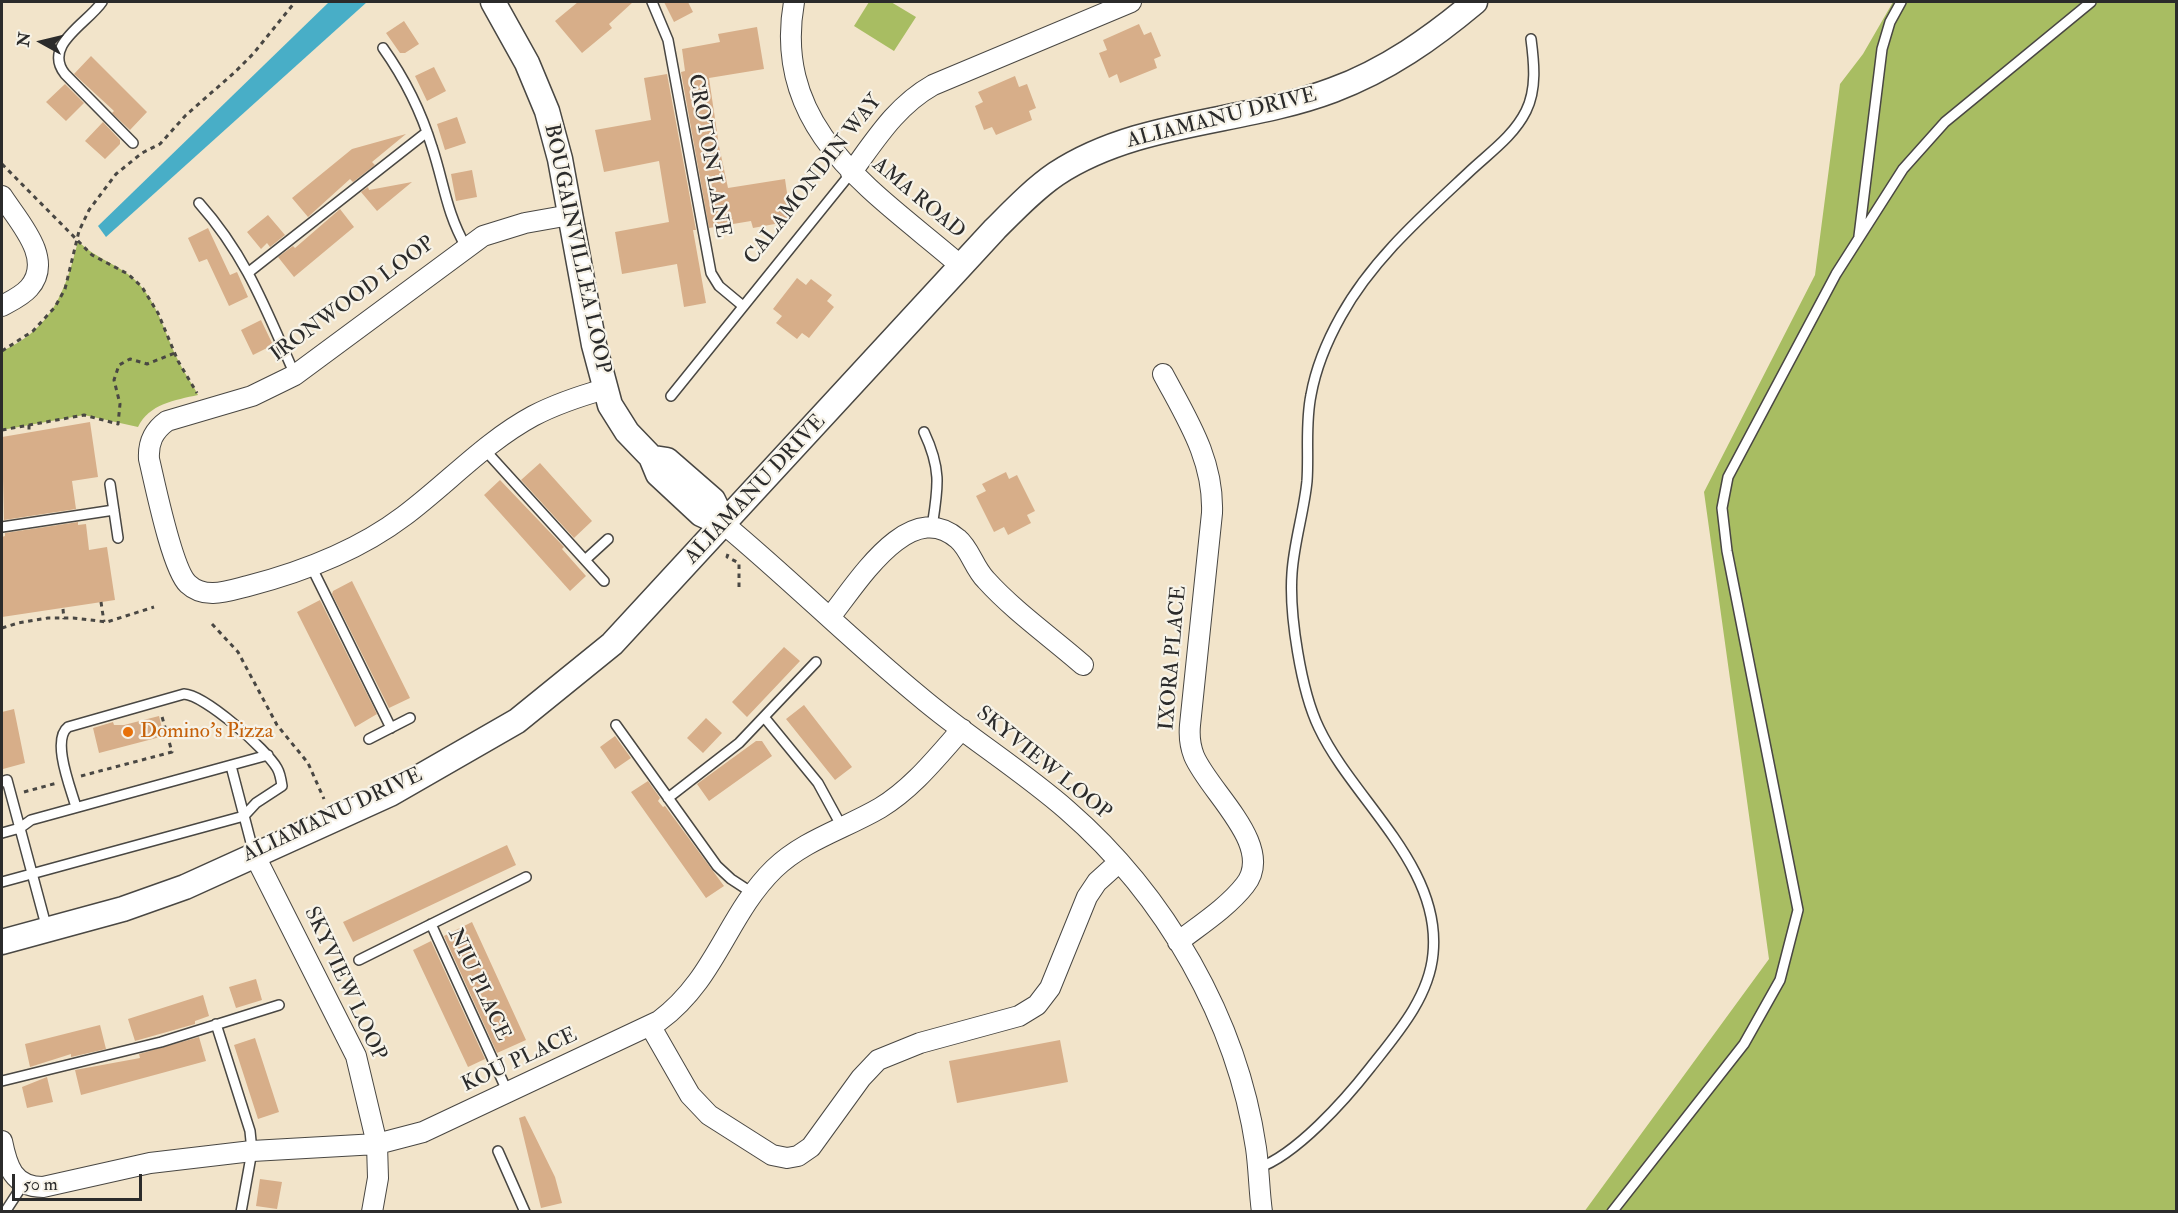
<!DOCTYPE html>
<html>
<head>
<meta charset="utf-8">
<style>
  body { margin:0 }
  #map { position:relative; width:2178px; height:1213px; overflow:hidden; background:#f2e4ca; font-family:"IM FELL Double Pica",serif }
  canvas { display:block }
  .frame { position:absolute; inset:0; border:3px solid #2b2b2b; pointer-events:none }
  .north { position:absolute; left:12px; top:12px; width:60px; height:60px; -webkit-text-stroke:4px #f7f3e8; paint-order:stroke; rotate:278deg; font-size:16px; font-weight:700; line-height:24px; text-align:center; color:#2b2b2b }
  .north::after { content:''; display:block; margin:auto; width:21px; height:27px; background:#2b2b2b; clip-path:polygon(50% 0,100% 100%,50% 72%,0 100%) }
  .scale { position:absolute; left:12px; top:1174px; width:130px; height:27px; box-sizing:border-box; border:3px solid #2b2b2b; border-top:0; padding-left:8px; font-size:18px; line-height:21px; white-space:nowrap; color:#2b2b2b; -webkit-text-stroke:4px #f7f3e8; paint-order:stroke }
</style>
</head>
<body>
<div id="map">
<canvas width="2178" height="1213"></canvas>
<div class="frame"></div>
<div class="north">N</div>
<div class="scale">50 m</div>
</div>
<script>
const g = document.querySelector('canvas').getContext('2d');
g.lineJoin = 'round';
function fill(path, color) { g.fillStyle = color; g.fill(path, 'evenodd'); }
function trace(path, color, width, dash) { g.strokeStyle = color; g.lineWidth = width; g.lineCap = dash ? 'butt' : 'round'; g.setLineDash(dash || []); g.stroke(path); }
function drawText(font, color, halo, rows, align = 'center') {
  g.font = font + ' "IM FELL Double Pica",serif'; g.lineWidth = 4.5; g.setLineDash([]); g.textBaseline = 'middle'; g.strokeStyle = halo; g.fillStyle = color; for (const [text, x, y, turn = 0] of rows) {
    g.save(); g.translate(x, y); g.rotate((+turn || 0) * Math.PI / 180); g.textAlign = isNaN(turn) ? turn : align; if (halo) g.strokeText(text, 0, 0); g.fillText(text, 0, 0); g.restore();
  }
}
fill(new Path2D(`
  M869,2H891L916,17L894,51L854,26Z
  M1893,2H2176V1211L1584,1212L1769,959L1704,492L1815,275L1840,84L1863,54Z
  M78,241C96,259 118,264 135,280C158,302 165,335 179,362C184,373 192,383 198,395C175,400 149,404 138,427L84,415L2,430V351C52,329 66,290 78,241Z`), '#a8bd62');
fill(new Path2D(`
  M329,2H367L106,237L98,226Z`), '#48aec7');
fill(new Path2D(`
  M578,2H633L609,24L612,28L582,53L555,21Z
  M664,2H688L693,12L674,22Z
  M404,21L419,44L405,53H400L386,33Z
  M1139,24L1144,35L1151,32L1161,56L1154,59L1157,68L1120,83L1117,74L1109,78L1099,53L1107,50L1103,40Z
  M757,27L764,69L709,78L719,146L728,188L785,179L791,221L753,228L751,221L709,228L681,72L685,71L682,49L720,42L718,34Z
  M91,56L147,112L130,130L112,113L114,111L74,74Z
  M434,67L446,91L427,101L415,76Z
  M667,74L696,230H693L706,303L684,307L677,264L622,274L615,232L669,222L659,161L604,172L595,130L651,120L644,78Z
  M1015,76L1019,87L1027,84L1036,108L1029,111L1032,120L996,135L992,127L984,130L975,106L983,102L978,92Z
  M65,84L84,103L66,121L46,102Z
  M457,117L466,143L445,150L437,124Z
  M103,122L120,140V144L105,159L85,141Z
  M406,134L372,162L375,165L353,182L350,179L308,217L292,198L352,149Z
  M472,170L477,197L456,201L451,174Z
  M412,182L377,211L361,192L368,187L369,190Z
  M340,209L354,227L294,277L278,257L293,246L295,248Z
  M268,215L285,235L270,247L267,243L261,249L247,232Z
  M208,228L230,275L237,272L248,297L229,306L207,259L199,262L188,238Z
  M797,278L806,285L811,279L832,295L827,301L834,307L809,338L802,333L797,339L776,323L782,316L773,309Z
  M261,320L273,345L253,355L241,330Z
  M90,422L98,477L72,481L76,509L4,520L2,437Z
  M540,463L592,521L574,538L521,480Z
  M1006,472L1009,479L1017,475L1035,511L1027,515L1031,523L1008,535L1004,527L994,532L976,496L986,491L982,484Z
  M500,480L564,547L562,549L586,576L570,591L484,495Z
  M78,522V525L86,524L89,550L107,547L115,600L2,617V537L5,536V533Z
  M352,581L410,698L389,708L332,594L333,591Z
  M320,600L377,714L355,727L297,612Z
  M784,647L800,661L747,717L732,702Z
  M804,705L852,767L835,780L786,719Z
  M14,709L25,763L3,769L2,712Z
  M159,716L164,736L99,753L93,728L113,722L114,725H124Z
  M706,718L722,733L703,753L687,738Z
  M615,736L631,758L615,769L600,747Z
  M756,741H762L772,756L709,801L697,784Z
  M648,781L660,798L658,801L663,807L665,806L724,886L706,898L631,792Z
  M507,845L516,865L353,942L343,922Z
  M472,922L526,1040L497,1053L444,936Z
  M431,941L485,1059L468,1067L413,950Z
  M256,979L262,1000L236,1008L229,987Z
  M203,995L209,1016L195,1021V1024L135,1041L128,1019Z
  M100,1025L106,1049L71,1057V1054L30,1067L25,1044Z
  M199,1037L206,1061L81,1095L75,1070L140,1058L139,1054Z
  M255,1038L279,1112L258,1119L234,1045Z
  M1060,1040L1068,1082L957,1103L949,1061Z
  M47,1077L53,1102L27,1108L22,1087Z
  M525,1116L555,1177L562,1203L541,1208L519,1118Z
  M260,1179L282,1182L277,1209L256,1206Z`), '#d7ae89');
const service = new Path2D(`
  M102,2C88,23 42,45 65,74L133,143
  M652,2L668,40L711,273L719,286L743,306
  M383,48C405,79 421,111 432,147C444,183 446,212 466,247
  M199,203C247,257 266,310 295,375
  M1859,236L1882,49L1890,22L1901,2
  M249,272L427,132
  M671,396L851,173
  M924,432C942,470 938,488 932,527
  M484,449L604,581
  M110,484L118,538
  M2,527L114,510
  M585,560L608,539
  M311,566L391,728
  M764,717L818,783L842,827
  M616,725L717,866L731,879L754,894
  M369,739L410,718
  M231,766L254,854
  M2,782L7,780L47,929
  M668,798L739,743L816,662
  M2,833L20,828L31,820L268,755
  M2,882L244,816L256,803L282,786C281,779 280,773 277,768C266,749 205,695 184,694L68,727C51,740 71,789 76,807
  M431,924L508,1093
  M359,960L526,877
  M216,1024L250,1131L252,1151L241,1212
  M2,1081L161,1042L279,1005
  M498,1151L525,1212
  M1258,1168C1296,1155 1345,1100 1370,1068C1396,1035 1429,998 1433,954C1442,866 1353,800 1319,728C1301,691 1289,614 1292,573C1294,542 1304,512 1307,481C1309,453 1305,424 1311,395C1316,367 1327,341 1341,316C1372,260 1422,216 1468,173C1489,153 1513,137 1526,111C1537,89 1534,62 1531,39
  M5,1212L24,1183
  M1612,1212L1744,1044L1780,980L1798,910L1727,551L1722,508L1728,477L1836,274L1903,169L1945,122L2091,2`);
const minor = new Path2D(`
  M794,2C771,132 877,193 961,266
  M851,173C876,139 896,106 933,85L1131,2
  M2,196C18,221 55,259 29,288C22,296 11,301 2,306
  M570,215L525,223L483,236L295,375L252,396L167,421C153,431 148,443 149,459C155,484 172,569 188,584C205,600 228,591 248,586C302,572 359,550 404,516C448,483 485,442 533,416C556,404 580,396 605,389
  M1163,374C1187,419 1214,460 1212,513L1190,725C1189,736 1190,746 1194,756C1209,792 1276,846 1245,885C1228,907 1200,925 1178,942
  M725,525C791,580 852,641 919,696C966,736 1020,769 1067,810C1165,895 1237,1019 1256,1148C1259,1169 1259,1190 1262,1212
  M830,617C857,584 909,496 958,539C970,549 974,568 986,580C1014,611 1051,637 1083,665
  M254,854L356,1056L377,1144L378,1178L372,1212
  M651,1027L690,1095L709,1115L772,1155L787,1158L798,1156L811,1147L861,1078L878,1060L920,1043L1019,1016L1037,1005L1050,988L1087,897L1097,882L1118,863
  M2,1141C7,1166 13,1187 43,1187L150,1163L252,1151L377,1144L423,1132L659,1021C716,979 727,915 774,869C804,840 844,829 880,808C913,788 937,757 962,729`);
const tertiary = new Path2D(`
  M493,2L527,63L547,111L560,159L594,345L610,405L627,432L651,457L658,474L701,514L725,525
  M654,458L667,460L713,500L725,525
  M2,942L123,909L185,887L390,794L517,721L612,644L995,229C1014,210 1034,189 1056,174C1138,120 1243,124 1333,90C1387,70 1432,38 1475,2`);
trace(service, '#494743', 12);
trace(minor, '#494743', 22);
trace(tertiary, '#494743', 27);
trace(new Path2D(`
  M2,164L92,255L128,274L142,287L158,313L178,361L197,393
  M2,351L33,331L55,307L65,289L79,231L89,210L116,174L142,153L160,144L186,115L235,72L253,54L295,2
  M29,425V433
  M2,430L84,415L118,424L120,404L114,380L119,365L130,359L147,364L175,353
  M728,554L727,557L739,563V590
  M101,602L104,622
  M63,609L64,619
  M212,624L238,652L277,725L308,763L324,799
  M2,628L18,623L48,618H73L107,622L154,607
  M81,776L172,752L161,713
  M24,792L57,783`), '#494743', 3, [4.5, 4.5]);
trace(service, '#fff', 9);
trace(minor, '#fff', 20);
trace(tertiary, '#fff', 24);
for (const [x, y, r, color] of [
  [128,732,6,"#e8710a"]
]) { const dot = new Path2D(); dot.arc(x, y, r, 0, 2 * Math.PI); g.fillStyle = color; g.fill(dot); trace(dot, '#f7f3e8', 2); }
drawText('21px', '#2b2b2b', '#f7f3e8', [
  ["ALIAMANU DRIVE",1222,119,-14],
  ["CROTON LANE",708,156,80],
  ["CALAMONDIN WAY",814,180,-52],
  ["AMA ROAD",918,199,40],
  ["BOUGAINVILLEA LOOP",576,249,78],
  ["IRONWOOD LOOP",353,300,-36],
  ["ALIAMANU DRIVE",756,490,-47],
  ["IXORA PLACE",1174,658,-85],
  ["SKYVIEW LOOP",1043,764,39],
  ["ALIAMANU DRIVE",333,816,-25],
  ["SKYVIEW LOOP",344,984,65],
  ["NIU PLACE",478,985,65],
  ["KOU PLACE",520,1061,-25]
]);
drawText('21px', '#c56008', '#f7f3e8', [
  ["Domino's Pizza",140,732]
], 'left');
</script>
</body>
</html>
